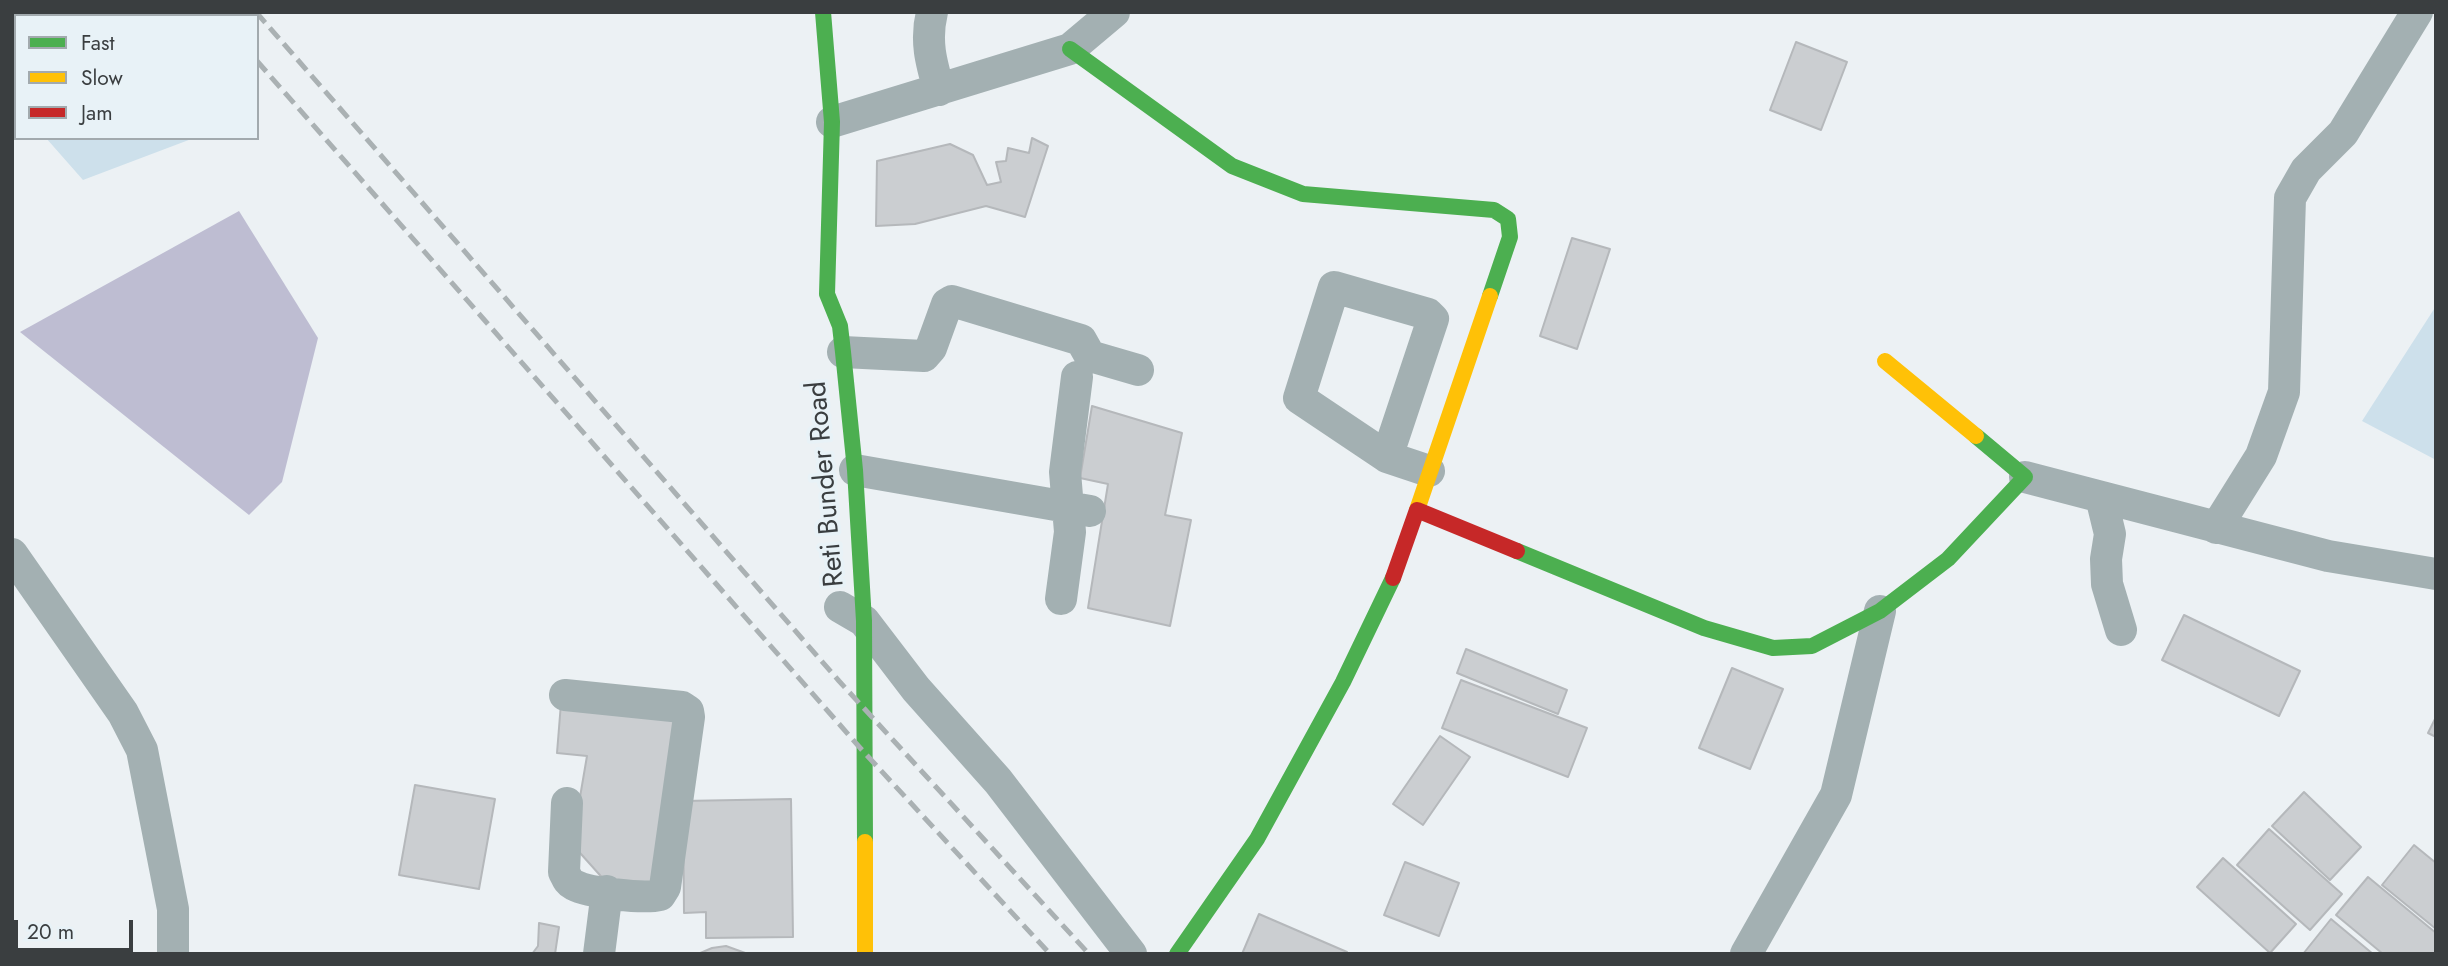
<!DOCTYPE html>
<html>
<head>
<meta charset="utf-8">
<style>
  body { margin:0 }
  #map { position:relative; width:2448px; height:966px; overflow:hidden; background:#ecf1f4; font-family:Jost,sans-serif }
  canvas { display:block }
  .frame { position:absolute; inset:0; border:14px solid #3a3e40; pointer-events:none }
  .legend { position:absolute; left:14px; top:14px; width:245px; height:126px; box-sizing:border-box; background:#e8f2f7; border:2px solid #a2aaae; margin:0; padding:9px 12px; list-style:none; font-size:21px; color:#3a3e40 }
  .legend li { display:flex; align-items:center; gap:14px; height:35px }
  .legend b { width:35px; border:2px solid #a2aaae }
  .scale { position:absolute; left:14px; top:920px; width:119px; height:32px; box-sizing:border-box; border:4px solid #3a3e40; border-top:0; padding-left:9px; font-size:21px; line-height:24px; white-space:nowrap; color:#3a3e40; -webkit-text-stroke:5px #e8f2f7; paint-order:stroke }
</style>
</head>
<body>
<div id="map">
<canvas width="2448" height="966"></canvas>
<div class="frame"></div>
<ul class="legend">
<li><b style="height:9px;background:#4caf50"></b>Fast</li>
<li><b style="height:9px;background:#ffc107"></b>Slow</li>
<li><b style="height:9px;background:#c62828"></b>Jam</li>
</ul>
<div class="scale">20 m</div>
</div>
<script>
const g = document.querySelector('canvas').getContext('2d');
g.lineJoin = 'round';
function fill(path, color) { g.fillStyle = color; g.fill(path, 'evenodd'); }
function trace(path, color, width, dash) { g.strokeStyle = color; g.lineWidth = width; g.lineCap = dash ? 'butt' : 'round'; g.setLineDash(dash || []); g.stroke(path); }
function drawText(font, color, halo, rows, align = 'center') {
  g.font = font + ' Jost,sans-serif'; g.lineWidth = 7; g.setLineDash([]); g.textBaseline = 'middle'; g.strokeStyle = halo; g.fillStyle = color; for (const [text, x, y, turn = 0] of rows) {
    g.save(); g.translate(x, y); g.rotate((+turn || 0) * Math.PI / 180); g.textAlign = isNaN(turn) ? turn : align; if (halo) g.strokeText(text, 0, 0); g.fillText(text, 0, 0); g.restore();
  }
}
fill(new Path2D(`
  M12,12H143L146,16H16V103L12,99Z
  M46,138H194L83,180Z
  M2436,306V460L2362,421Z`), '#cde0eb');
fill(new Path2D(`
  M239,211L318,338L282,482L249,515L20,332Z`), '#bebdd2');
const building = new Path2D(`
  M1796,42L1847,62L1821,130L1770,110Z
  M1032,138L1048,146L1025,217L986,206L915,224L876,226L877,161L950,144L973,155L987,185L1001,182L996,162L1006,161L1008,148L1029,153Z
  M1572,238L1610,249L1577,349L1540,336Z
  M1092,406L1182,433L1165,515L1191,520L1170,626L1088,608L1108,484L1080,478Z
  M2184,615L2300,671L2279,716L2162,660Z
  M1466,649L1567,690L1558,714L1457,673Z
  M1732,668L1783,689L1750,769L1699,748Z
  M1461,680L1587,728L1568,777L1442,728Z
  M561,703L683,713L653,889L607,883L572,844L587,756L557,753Z
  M2436,717V737L2428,733Z
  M1440,736L1470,757L1423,825L1393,804Z
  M415,785L495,799L479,889L399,875Z
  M2304,792L2361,847L2330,880L2272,826Z
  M791,799L793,937L706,938V912L684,913L683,801Z
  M2269,829L2342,894L2310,930L2237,865Z
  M2414,845L2436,863V929L2382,885Z
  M2223,858L2296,924L2270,953L2197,887Z
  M1405,862L1459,883L1439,936L1384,915Z
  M2368,877L2436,933V954H2383L2336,915Z
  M1259,914L1347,952L1346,954H1242Z
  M2331,919L2373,954H2303Z
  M539,923L559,927L555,954H532L538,946Z
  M726,946L748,954H698L712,948Z`);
fill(building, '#cbced1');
trace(building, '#b5b8bb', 2);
trace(new Path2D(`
  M932,12C925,41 931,62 939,90
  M832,122L1070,49L1114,12
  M843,352L924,356L931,348L947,304L952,301L1081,340L1090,356L1138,370
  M1387,457L1433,319L1428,314L1334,287L1299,398L1387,457L1429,471
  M855,470L1090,511
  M2025,477L2328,556L2436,574
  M2101,497L2110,534L2106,559L2107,584L2121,630
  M2216,528L2261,456L2284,392L2290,198L2306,170L2343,133L2417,12
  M12,554L123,713L142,750L173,909V954
  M1061,599L1070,532L1065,472L1077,377
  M840,607L864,621L916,689L998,781L1131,954
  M565,695L682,707L688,711L689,717L665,887L660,895C644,899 589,893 574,885C568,882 567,878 564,872L567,803
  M599,954L607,891
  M1746,954L1836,795L1880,611`), '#a3b0b2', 32);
trace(new Path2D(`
  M823,12L832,122L827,294L840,326L843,352L855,470L864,621L865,842
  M1070,49L1232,166L1303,194L1494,210L1508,219L1510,237L1490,296
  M1517,551L1704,628L1773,648L1812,646L1880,611L1948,559L2025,477L1976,436
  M1177,954L1257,839L1343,682L1393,578`), '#4caf50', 16);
trace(new Path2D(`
  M1885,361L1976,436
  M1417,510L1490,296
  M865,842V954`), '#ffc107', 16);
trace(new Path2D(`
  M1393,578L1417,510L1517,551`), '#c62828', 16);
trace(new Path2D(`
  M215,12L218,16
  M256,12L839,681L1089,954
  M257,61L862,750L1050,954`), '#aab1b3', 5, [14, 7]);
drawText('28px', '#3a3e40', '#e8f2f7', [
  ["Reti Bunder Road",827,484,-95]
]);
</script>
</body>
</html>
